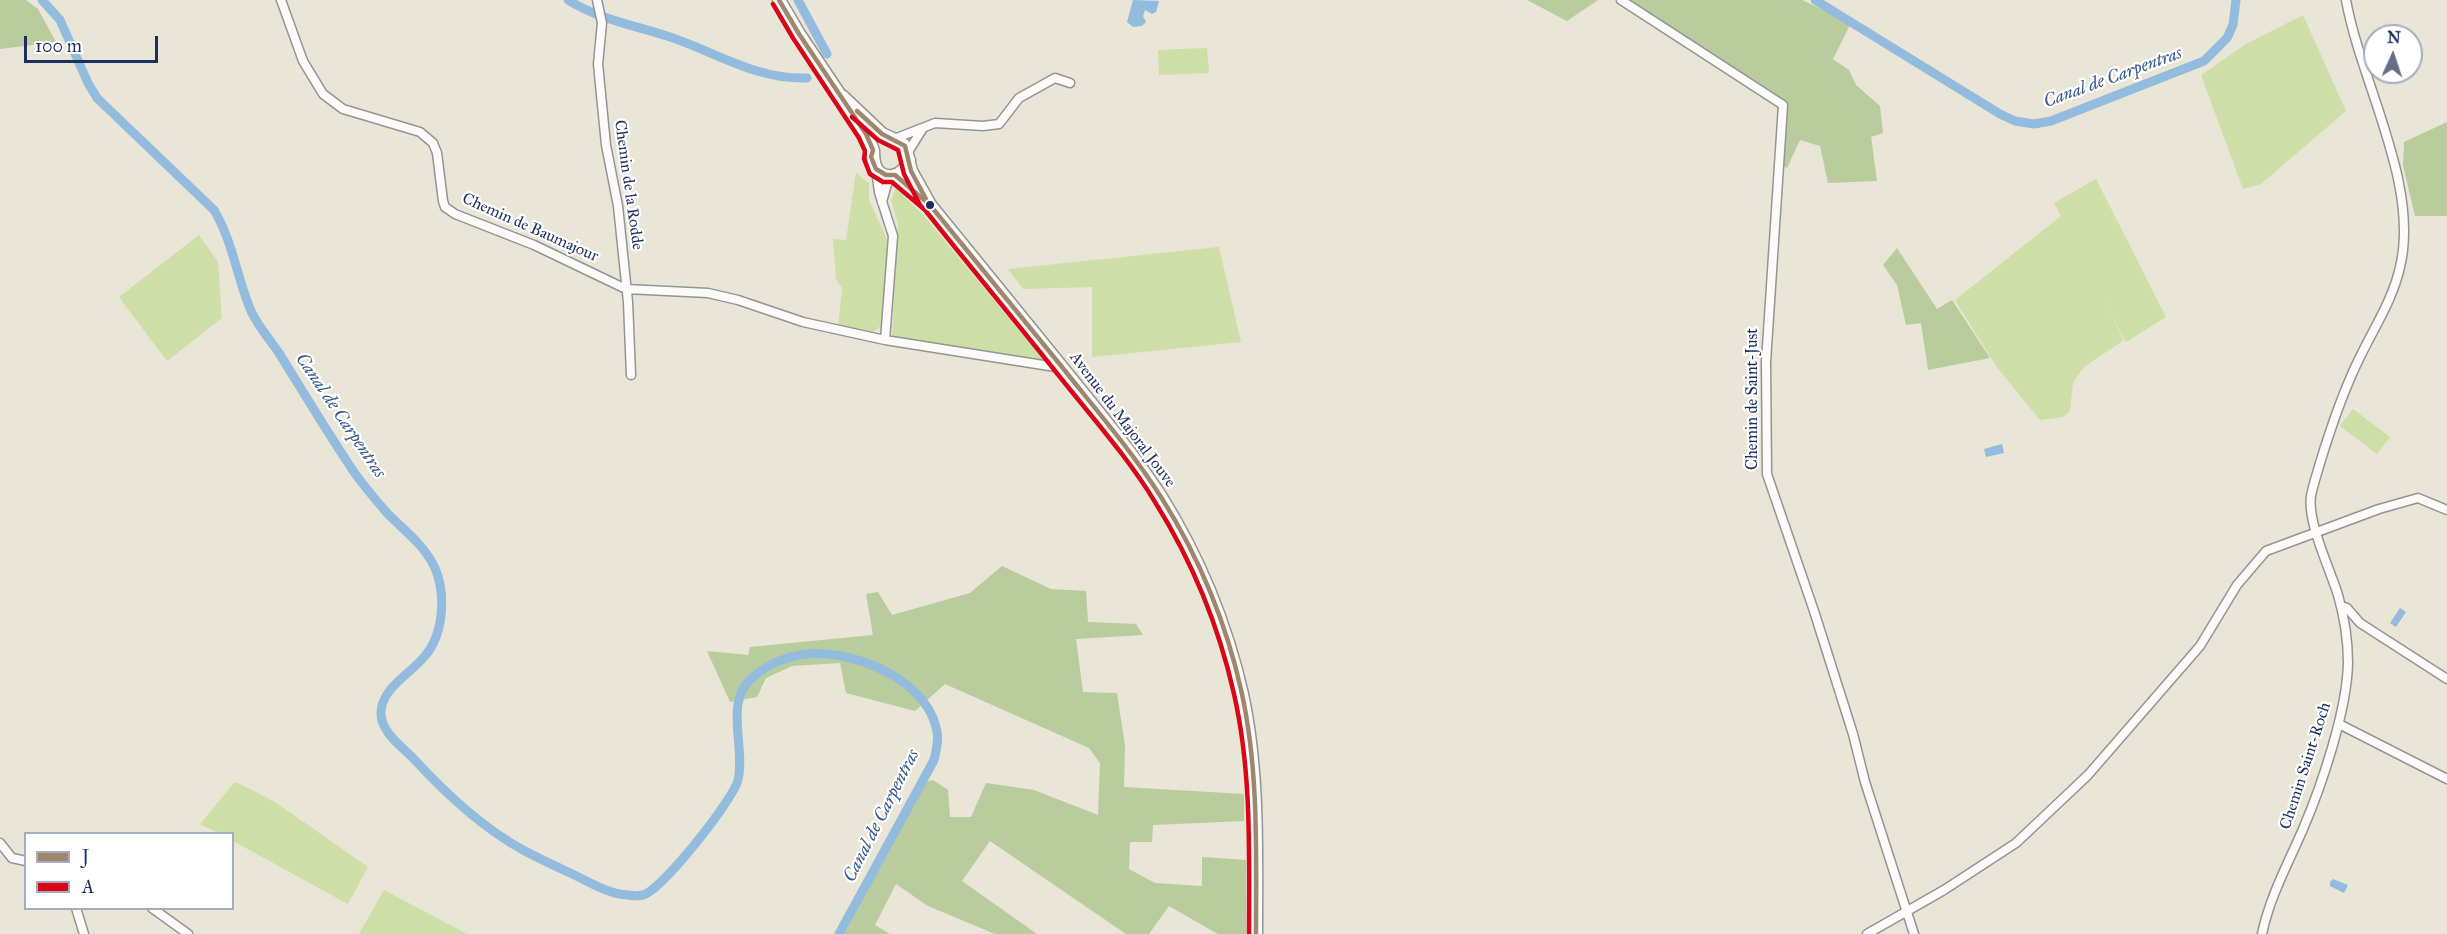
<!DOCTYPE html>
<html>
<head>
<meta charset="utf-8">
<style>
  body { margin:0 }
  #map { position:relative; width:2447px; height:934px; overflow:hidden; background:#e9e5d7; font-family:"IM FELL Great Primer",serif }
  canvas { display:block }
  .legend { position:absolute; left:24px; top:832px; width:210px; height:78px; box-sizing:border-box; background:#fff; border:2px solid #a4acbf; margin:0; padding:8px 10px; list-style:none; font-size:18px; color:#1b2f5e }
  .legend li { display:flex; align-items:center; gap:12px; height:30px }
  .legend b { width:30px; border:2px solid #a4acbf }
  .north { position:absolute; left:2363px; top:24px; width:60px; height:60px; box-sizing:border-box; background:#fff; border:2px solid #a4acbf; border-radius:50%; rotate:3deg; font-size:16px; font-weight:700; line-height:24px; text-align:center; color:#1b2f5e }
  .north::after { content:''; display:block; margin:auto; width:21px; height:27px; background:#636f88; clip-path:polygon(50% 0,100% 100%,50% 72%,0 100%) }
  .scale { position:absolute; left:24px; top:36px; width:134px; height:27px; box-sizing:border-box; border:3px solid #1b2f5e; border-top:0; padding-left:8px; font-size:18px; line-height:21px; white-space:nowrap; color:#1b2f5e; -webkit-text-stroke:4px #fff; paint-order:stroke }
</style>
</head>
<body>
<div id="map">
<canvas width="2447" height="934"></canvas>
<ul class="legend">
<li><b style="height:8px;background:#9d876e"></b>J</li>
<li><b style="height:8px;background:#d90618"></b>A</li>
</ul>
<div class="north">N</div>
<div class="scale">100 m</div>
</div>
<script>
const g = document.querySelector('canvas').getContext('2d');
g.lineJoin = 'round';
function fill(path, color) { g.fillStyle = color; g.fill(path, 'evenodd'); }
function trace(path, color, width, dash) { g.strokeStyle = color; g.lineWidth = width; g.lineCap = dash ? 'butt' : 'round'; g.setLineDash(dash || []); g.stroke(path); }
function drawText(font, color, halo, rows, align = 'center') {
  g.font = font + ' "IM FELL Great Primer",serif'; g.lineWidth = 4.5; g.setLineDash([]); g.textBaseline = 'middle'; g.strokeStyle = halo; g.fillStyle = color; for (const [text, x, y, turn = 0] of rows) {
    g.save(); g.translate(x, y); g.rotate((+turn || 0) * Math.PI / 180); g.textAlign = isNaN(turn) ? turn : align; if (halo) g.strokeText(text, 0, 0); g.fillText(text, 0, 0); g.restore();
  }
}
fill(new Path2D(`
  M2303,15L2346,111L2261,184L2243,189L2201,75L2246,44Z
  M1207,48L1209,73L1159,75L1158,50Z
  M856,173L869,183V200L887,239L884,321C871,341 858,331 838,326L842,288L836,279L833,239L846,240Z
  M2096,179L2166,317L2126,342L2104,301L2124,340L2084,367L2073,382L2070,411L2063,417L2040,420L1996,366L1955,300L2061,216L2054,203Z
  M896,188L924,216L1042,358L1040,363L892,338L898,224L891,200Z
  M199,235L218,262L222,318L167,361L119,297Z
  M1219,247L1241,342L1092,357V287L1023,289L1008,269Z
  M2353,409L2390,437L2377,454L2340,426Z
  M234,783H238L275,802L368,867L348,904L233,841L232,834L219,833L200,824Z
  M384,890L467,934H359Z`), '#cddea7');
fill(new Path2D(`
  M0,0H26L38,9L56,42L0,49Z
  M1527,0H1598L1567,21Z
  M1626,0H1802L1851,23L1833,59L1849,70L1856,85L1880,106L1883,133L1871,137L1877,181L1828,183L1820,146L1800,140L1787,168L1782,166L1786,103Z
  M2447,122V216H2415L2403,165L2404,142Z
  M1897,248L1937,309L1952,300L1990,358L1928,370L1921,323L1906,325L1897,285L1883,265Z
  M1002,566L1051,589L1086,591L1088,622L1136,624L1143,635L1076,639L1083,692L1117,693L1125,746L1124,787L1244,794V821L1153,825L1152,842H1130L1129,869L1155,883L1202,886V857L1246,860V934H1218L1169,906L1149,934H1126L990,841L962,881L1037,934H995L928,906L896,884L875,925L890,934H844L924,782L933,780L948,790L950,817H971L986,783L1034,790L1098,815L1100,763L1089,748L945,684L915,711L846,693L840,663L792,666L766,678L757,697L730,702L707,651L748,655L750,647L873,635L866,594L878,592L892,615L970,593Z`), '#b8cc9d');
fill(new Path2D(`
  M1133,0L1159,1L1156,12L1152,14L1145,10L1143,16L1146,22L1142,26L1133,27L1127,22Z
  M2002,444L2004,453L1986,457L1984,449Z
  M2400,608L2406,612L2396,627L2390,623Z
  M2333,879L2348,885L2344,893L2330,886V882Z`), '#93bbdd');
trace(new Path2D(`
  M42,0L60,20L88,83L97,98L214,210C233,242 237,278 251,311C258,326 270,340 279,353C302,390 324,427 348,463C359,481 374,498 388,514C405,531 425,546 435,568C446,594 444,635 424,657C410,674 382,688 381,712C380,731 401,746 413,758C445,793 481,827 523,850C538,858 553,865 568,872C588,881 607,894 628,895C633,896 638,896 643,895C662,890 733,800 738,780C746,748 723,701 753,677C772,660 801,651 826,654C869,657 929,685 937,732C939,741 936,751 934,760L839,934
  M568,0C598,19 633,25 667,36C714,51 756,80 807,78
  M798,0L827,54
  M1815,0L2000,114L2015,121L2034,124L2051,121L2204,61L2227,38L2233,25L2236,0`), '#93bbdd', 9);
const minor = new Path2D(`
  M281,0L303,61L323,94L343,109L420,132L433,143L437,153L443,201L445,207L455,214L534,245L626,289L708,293L738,300L803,322L885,340L1062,368
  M597,0L602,23L598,64L606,145L618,206L628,302L631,375
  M1621,0L1783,105L1766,362L1767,474L1814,611L1853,734L1865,782L1914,934
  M894,139L935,123L983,126L999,124L1019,98L1055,78L1070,83
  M908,152L923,128
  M876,170L879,192L893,236L885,340
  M882,202L887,184L891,176
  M2341,606L2347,608L2360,623L2447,679
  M2339,724L2447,779
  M0,843L12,858L26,861
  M76,908L84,934
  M152,908L188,934
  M1867,934L1944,890L2016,843L2088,775L2200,646L2237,585L2266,551L2379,509L2418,498L2447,510
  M2262,934C2270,896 2288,864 2303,829C2322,785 2347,710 2348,663C2348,641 2344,616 2338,595C2330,569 2307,522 2311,496C2313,485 2317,474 2320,463C2331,427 2343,391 2360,357C2374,328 2393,299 2400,267C2420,185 2361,83 2346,0`);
const secondary = new Path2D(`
  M779,0L799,34L866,134C868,139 872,146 873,151C873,164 876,178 893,176C902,174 906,168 909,160
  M842,96L882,134L900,142L905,146L911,171L930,205C972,257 1014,308 1056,360C1092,405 1130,449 1161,497C1199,558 1226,624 1242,694C1259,773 1256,854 1256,934
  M895,175L920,196`);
trace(minor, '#939494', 11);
trace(secondary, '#939494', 15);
trace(minor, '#fcfbf9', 8);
trace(secondary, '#fcfbf9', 12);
trace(new Path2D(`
  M779,0L799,34L866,134L873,150L871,157L876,169L886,175H895L930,205C974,259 1018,313 1062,367C1096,410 1132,451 1161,497C1199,557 1227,625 1242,694C1259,773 1256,854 1256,934
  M857,111L882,134L905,146L911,171L926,199`), '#9d876e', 4.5);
trace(new Path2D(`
  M773,4L793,38L859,138L865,151L864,159L870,174L883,182H892L925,210C968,264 1013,318 1056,372C1090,415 1127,456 1155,502C1192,561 1219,627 1234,694C1252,773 1249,854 1249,934
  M852,117L878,140L898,150L904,174L919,203`), '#d90618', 4.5);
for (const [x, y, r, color] of [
  [930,205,5,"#1b2f5e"]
]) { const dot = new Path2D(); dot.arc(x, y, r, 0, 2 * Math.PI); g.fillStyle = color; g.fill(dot); trace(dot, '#fff', 2); }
drawText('16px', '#1b2f5e', '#fff', [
  ["Chemin de la Rodde",628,185,82],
  ["Chemin de Baumajour",530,228,24],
  ["Chemin de Saint-Just",1753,399,-90],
  ["Avenue du Majoral Jouve",1122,420,53],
  ["Chemin Saint-Roch",2306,766,-72]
]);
drawText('italic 18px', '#385a8b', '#fff', [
  ["Canal de Carpentras",2113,78,-20],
  ["Canal de Carpentras",340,416,56],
  ["Canal de Carpentras",882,816,-63]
]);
</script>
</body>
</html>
